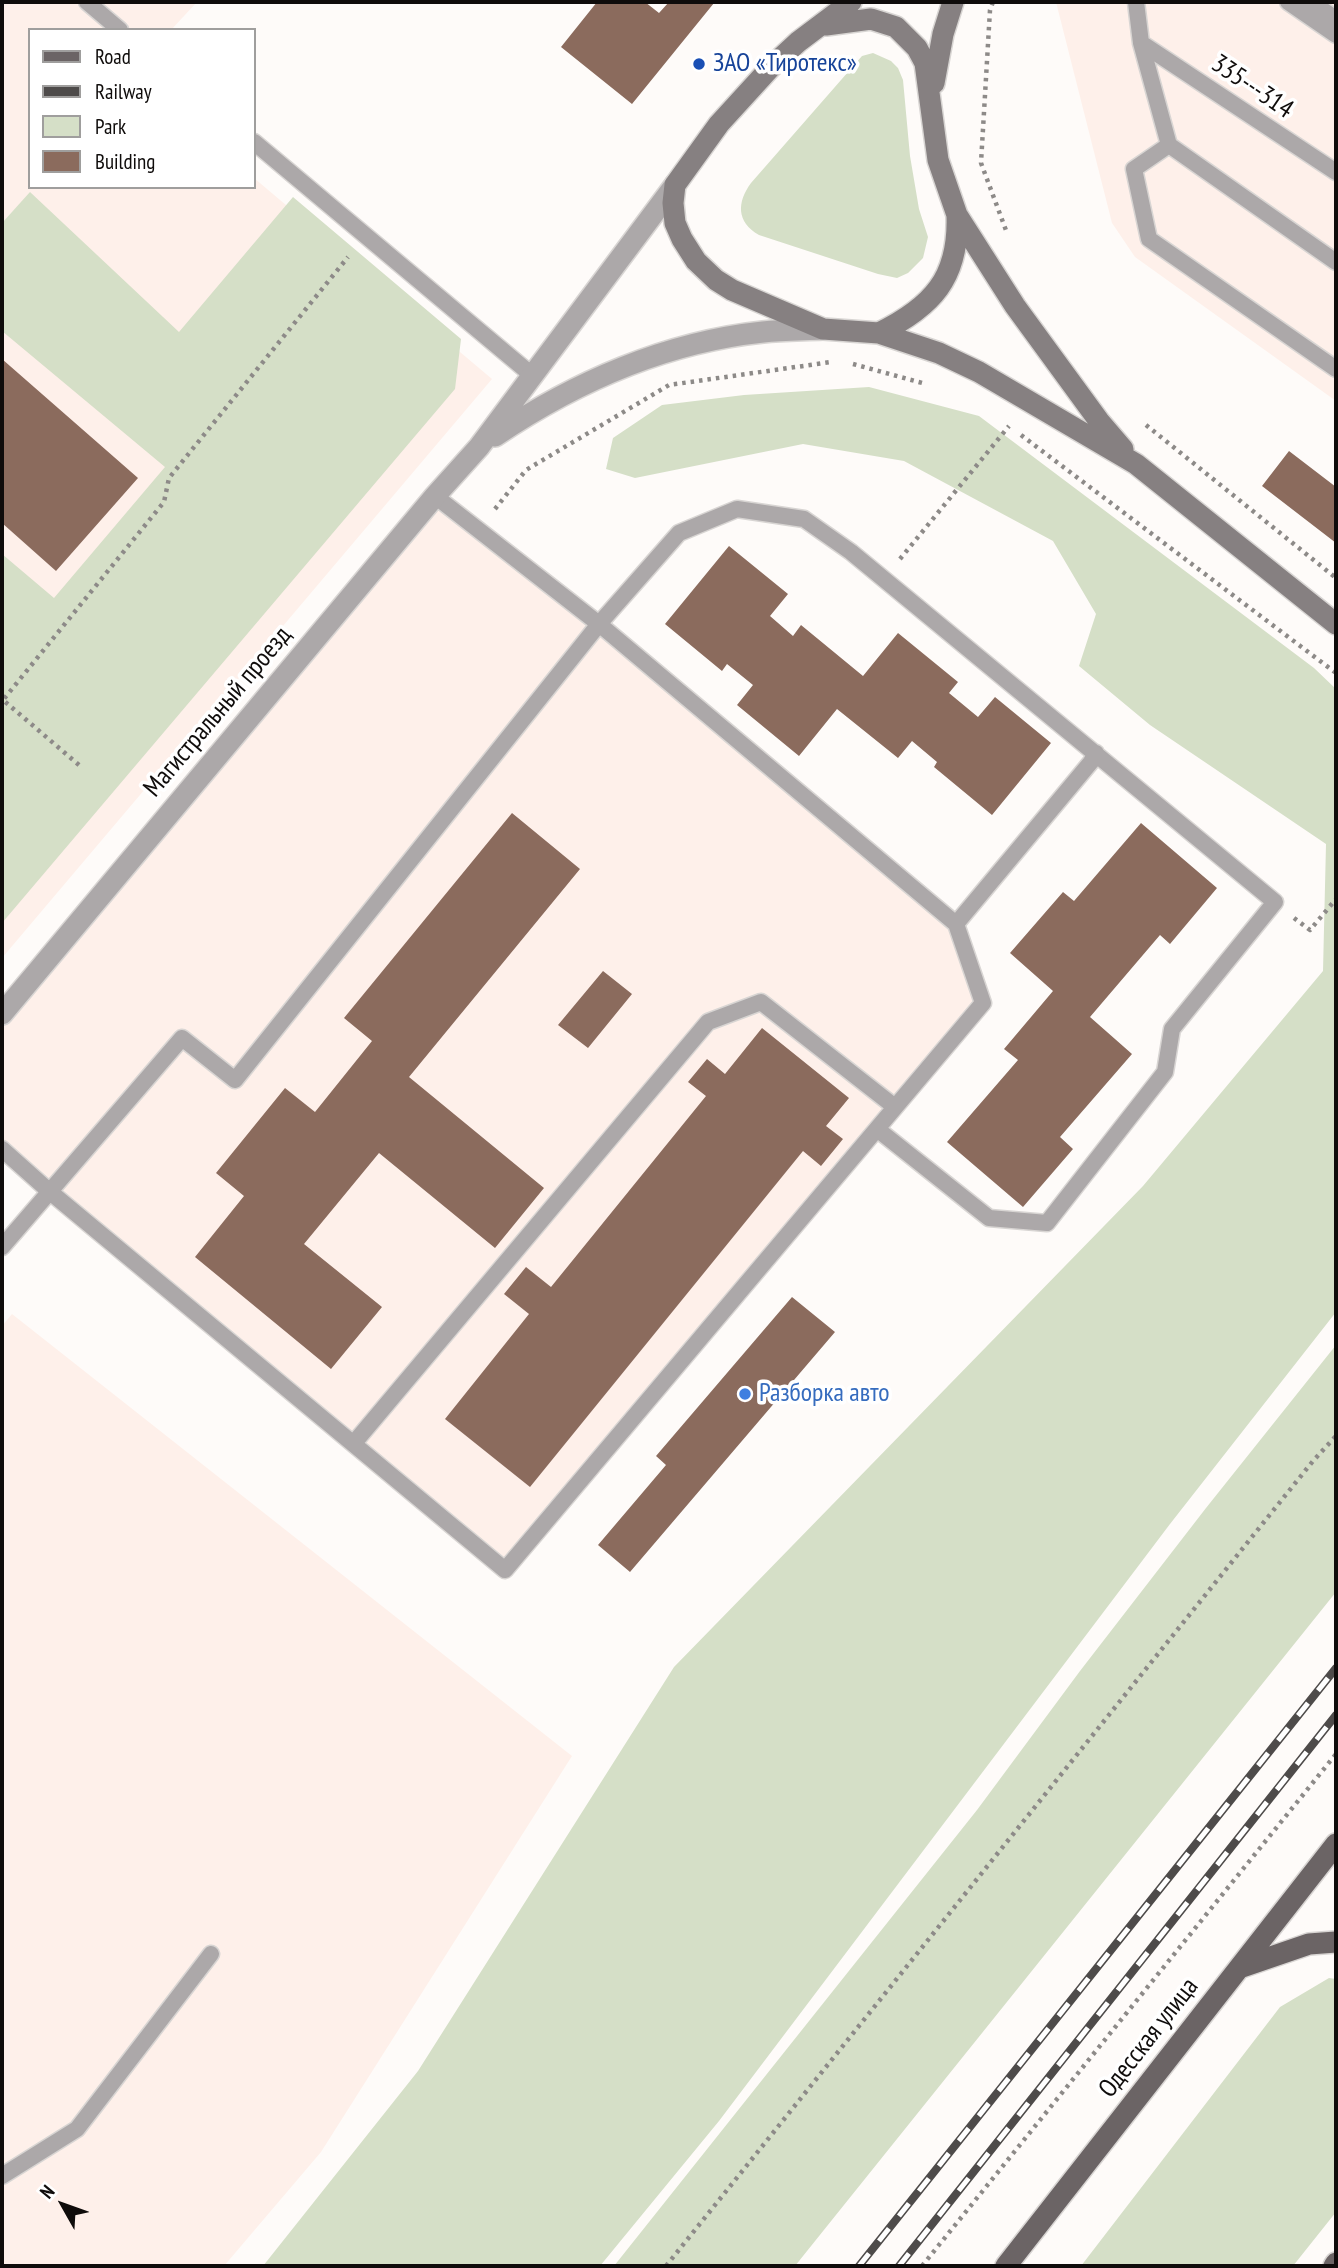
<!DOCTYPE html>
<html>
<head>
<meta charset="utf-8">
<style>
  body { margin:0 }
  #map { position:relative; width:1338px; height:2268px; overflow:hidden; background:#fefbf9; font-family:"PT Sans Narrow",sans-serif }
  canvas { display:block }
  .frame { position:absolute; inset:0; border:4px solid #0f0c0b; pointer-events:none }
  .legend { position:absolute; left:28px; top:28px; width:228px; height:161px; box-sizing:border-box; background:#fff; border:2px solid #9f9e9d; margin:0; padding:9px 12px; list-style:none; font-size:21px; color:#0f0c0b }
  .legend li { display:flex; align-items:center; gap:14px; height:35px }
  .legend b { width:35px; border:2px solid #9f9e9d }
  .north { position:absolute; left:28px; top:2170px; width:70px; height:70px; -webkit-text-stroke:5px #fff; paint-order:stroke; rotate:310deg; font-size:19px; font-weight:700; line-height:28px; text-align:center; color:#0f0c0b }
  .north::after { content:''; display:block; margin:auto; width:24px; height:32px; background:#0f0c0b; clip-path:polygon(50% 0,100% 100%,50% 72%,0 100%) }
</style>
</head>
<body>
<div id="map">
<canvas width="1338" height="2268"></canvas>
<div class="frame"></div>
<ul class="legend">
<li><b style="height:9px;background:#6b6465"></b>Road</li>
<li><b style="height:9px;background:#4e4b4a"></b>Railway</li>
<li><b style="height:19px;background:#d5dfc7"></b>Park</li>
<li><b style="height:19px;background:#8b6b5d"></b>Building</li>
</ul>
<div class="north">N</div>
</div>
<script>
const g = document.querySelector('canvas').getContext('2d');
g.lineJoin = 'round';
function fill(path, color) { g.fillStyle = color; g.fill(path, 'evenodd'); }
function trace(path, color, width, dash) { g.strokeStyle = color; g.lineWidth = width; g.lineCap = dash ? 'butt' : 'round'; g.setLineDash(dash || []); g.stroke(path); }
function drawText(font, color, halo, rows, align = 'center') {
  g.font = font + ' "PT Sans Narrow",sans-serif'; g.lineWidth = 7; g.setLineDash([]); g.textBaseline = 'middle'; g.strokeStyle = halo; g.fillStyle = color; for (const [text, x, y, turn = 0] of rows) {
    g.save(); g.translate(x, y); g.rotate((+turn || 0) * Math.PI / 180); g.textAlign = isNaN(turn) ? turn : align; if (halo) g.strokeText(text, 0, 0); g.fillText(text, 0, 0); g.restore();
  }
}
fill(new Path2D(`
  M2,2H197L171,30H30V187H254V178L492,379L2,958V226L17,207L2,223Z
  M1056,2H1336V401L1135,257L1112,223Z
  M435,496L956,924L983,1003L505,1570L2,1145V1014Z
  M12,1314L572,1756L321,2152L224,2266H2V1326Z`), '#fef0ea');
fill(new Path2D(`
  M873,53L891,61L898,68L903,80L910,156L919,209L928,237L923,258L908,273L897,278L878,274L759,235C736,222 737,202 751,183L862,56Z
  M30,192L179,332L293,197L461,339L455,389L2,923V554L54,598L165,467L2,331V223Z
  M869,387L979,416L1314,668L1336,689V1312L1170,1524L719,2121L600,2266H263L418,2071L674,1667L1143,1186L1323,971L1326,844L1150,725L1079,666L1096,614L1053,541L904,461L803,444L635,478L606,469L613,438L662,405L744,395Z
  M1336,1345V1592L795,2266H614L977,1810L1080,1671L1206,1508Z
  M1329,1978L1336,1979V2212L1293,2266H1081L1280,2007Z`), '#d5dfc7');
fill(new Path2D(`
  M597,2H645L659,13L669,2L714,3L632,104L561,47Z
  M2,359L138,478L56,571L2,523Z
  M1289,451L1336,487V543L1262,486Z
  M729,546L788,594L770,616L793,636L801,625L863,676L898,633L958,682L949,693L978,717L995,697L1051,743L992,815L934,767L937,762L912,741L898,758L837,709L799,756L737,705L753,685L727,664L722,671L665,624Z
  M512,813L580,869L409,1077L544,1188L495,1248L379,1153L304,1244L382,1307L331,1369L195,1257L244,1196L216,1173L285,1088L315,1112L372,1041L344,1018Z
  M1141,823L1217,888L1170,944L1160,935L1090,1017L1132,1054L1060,1137L1073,1149L1023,1207L947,1142L1018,1060L1004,1049L1053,991L1010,953L1063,892L1074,901Z
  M603,971L632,994L588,1048L558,1025Z
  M762,1028L849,1098L826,1126L843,1139L821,1166L803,1151L530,1487L445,1419L529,1314L504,1294L526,1267L551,1287L706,1096L688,1082L707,1059L725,1074Z
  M792,1297L835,1332L630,1572L598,1545L666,1465L656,1456Z`), '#8b6b5d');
const lane = new Path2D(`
  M87,2L120,30
  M1136,2L1141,43L1169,145L1336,262
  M1288,2L1336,35
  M1311,2L1336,19
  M1141,43L1336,172
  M254,142L533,376
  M1169,145L1134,169L1149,239L1336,369
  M435,496L599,624L956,924L1091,762L1096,753
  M2,1149L49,1191L505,1570L983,1003L956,924
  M2,1247L182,1038L235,1080L599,624L679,533L737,509L804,519L851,552L1275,902L1172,1029L1165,1072L1047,1223L989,1218L877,1129
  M354,1443L708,1022L761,1002L895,1107
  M2,2176L77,2129L211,1954`);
const street = new Path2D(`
  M495,436C575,382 667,342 763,332C783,330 803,330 823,329
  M2,1014L435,496L479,447L675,185`);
const secondary = new Path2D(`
  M851,2L798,42L771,67L719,124L675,185L673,203L675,223L682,239L696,261L716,280L732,290L823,329L879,333L939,353L979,372L1136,464L1336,624
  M826,25L871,19L896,27L917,48L925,63L938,160L957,215L1015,306L1099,421L1123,449
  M934,83L943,34L953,2
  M879,333C932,307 959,278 957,216`);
const primary = new Path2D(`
  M1239,1968L1309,1944L1336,1942
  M1006,2266L1336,1844
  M1334,2266L1336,2263`);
trace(lane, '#d8d5d3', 19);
trace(street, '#d8d5d3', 24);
trace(secondary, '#d8d5d3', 24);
trace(primary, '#d8d5d3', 24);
trace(new Path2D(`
  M993,2L990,10L981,163L1007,233
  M853,364L926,384
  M1146,425L1336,578
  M1021,435L1336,673
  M495,509L526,470L669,385L831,362
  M900,559L1009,426
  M79,765L3,700L164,502L169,478L348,257
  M1294,918L1310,930L1336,899
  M666,2266L1313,1461L1336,1436
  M922,2266L1336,1754`), '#8d8a88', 4.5, [3.5, 5]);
trace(lane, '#aca8a9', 16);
trace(street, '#aca8a9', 21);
trace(secondary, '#868081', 21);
trace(primary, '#6b6465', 21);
const rail = new Path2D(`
  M859,2266L1336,1668
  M899,2266L1336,1715`);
trace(rail, '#4e4b4a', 8);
trace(rail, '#fff', 5, [16]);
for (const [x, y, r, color] of [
  [699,64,7,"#1a4fb4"],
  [745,1394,7,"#3f7fe0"]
]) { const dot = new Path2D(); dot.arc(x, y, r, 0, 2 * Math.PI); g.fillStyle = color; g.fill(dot); trace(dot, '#fff', 2.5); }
drawText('26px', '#164399', '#fff', [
  ["ЗАО «Тиротекс»",713,64]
], 'left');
drawText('26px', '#0f0c0b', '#fff', [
  ["335---314",1252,87,34],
  ["Магистральный проезд",218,712,-50],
  ["Одесская улица",1149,2038,-52]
]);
drawText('26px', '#366cbe', '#fff', [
  ["Разборка авто",759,1394]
], 'left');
</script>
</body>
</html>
